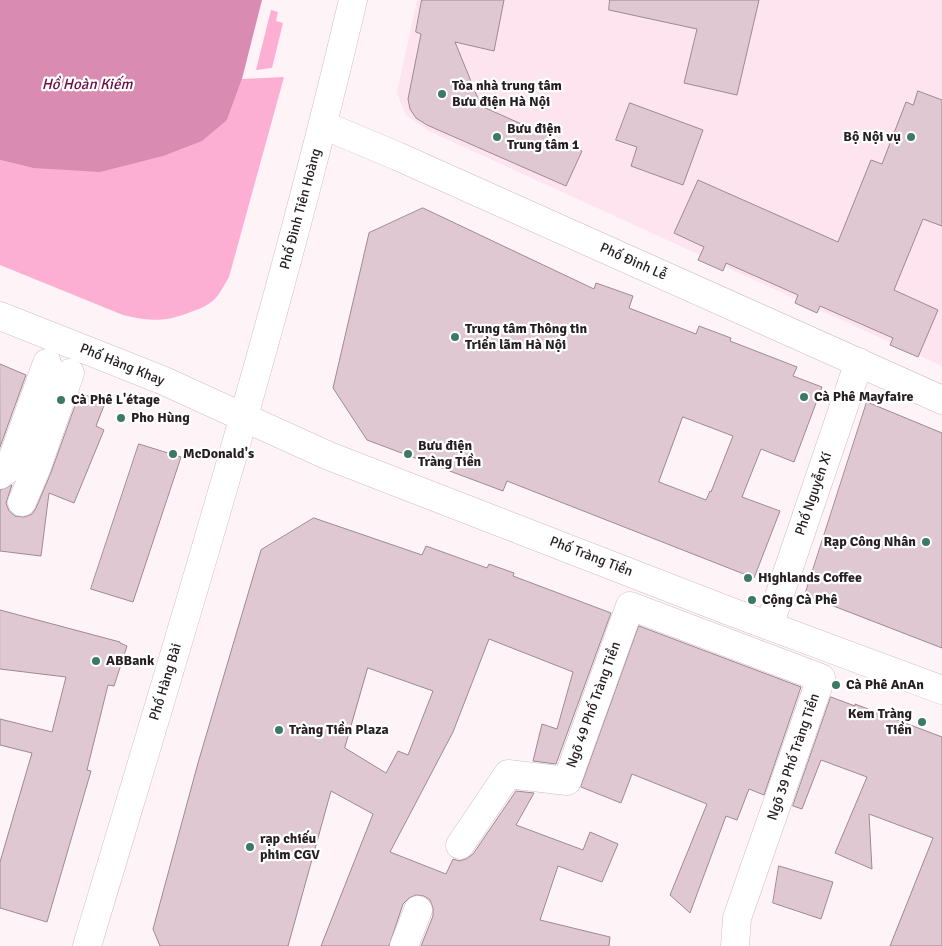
<!DOCTYPE html>
<html>
<head>
<meta charset="utf-8">
<style>
  body { margin:0 }
  canvas { display:block; background:#fef4f8 }
</style>
</head>
<body>
<canvas width="942" height="946"></canvas>
<script>
const g = document.querySelector('canvas').getContext('2d');
g.lineJoin = 'round';
function fill(path, color) { g.fillStyle = color; g.fill(path, 'evenodd'); }
function trace(path, color, width, dash) { g.strokeStyle = color; g.lineWidth = width; g.lineCap = dash ? 'butt' : 'round'; g.setLineDash(dash || []); g.stroke(path); }
function drawText(font, color, halo, rows, align = 'center') {
  g.font = font + ' Signika,sans-serif'; g.lineWidth = 4.5; g.setLineDash([]); g.textBaseline = 'middle'; g.strokeStyle = halo; g.fillStyle = color; for (const [text, x, y, turn = 0] of rows) {
    g.save(); g.translate(x, y); g.rotate((+turn || 0) * Math.PI / 180); g.textAlign = isNaN(turn) ? turn : align; if (halo) g.strokeText(text, 0, 0); g.fillText(text, 0, 0); g.restore();
  }
}
fill(new Path2D(`
  M417,0H942V366L429,131L407,116L401,104L397,92Z`), '#fde4ef');
fill(new Path2D(`
  M271,10L278,12L276,21L283,23L272,68L256,70Z
  M284,77L229,277C224,285 220,294 214,300C208,305 200,309 193,311C167,322 150,322 123,315L0,265V160L33,168L227,120L242,79Z`), '#fcafd3');
fill(new Path2D(`
  M0,0H262L242,79L227,120L202,141L163,156L100,172L33,168L0,160Z`), '#d98bb1');
const building = new Path2D(`
  M422,0H504L494,51L455,42L481,106L582,151L566,186L427,125L416,118L410,109L408,99L421,34L416,32Z
  M610,0H759L737,95L684,83L697,29L609,10Z
  M918,91L942,100V226L923,219L894,290L938,310L918,357L890,345L893,338L820,306L817,313L795,303L798,295L726,263L723,271L698,260L704,247L674,233L698,180L838,242L871,160L882,164L906,102L913,105Z
  M630,103L703,130L683,185L631,166L637,147L616,140Z
  M423,208L594,289L596,283L633,296L629,308L696,334L699,326L731,338L730,341L797,367L793,376L822,387L794,462L761,449L742,497L780,511L754,578L507,481L503,491L367,440L333,388L369,233ZM683,417L733,436L711,492L710,491L706,500L659,482Z
  M0,364L26,375L0,447Z
  M80,393L105,403L96,426L104,430L74,503L49,493L41,556L0,551V490L12,485L6,503L9,511L15,516L24,517L32,514L36,508L50,475Z
  M867,402L942,433V648L805,595Z
  M139,444L181,457L133,602L91,589Z
  M314,518L422,555L426,546L487,568L489,564L514,573L513,576L611,613L556,764L533,761L542,724L557,729L573,672L489,639L453,732L390,852L446,874L453,859L459,861L466,859L473,854L516,791L534,793L516,825L583,850L590,832L618,844L602,882L558,866L540,920L610,937L609,946H421L433,916V908L430,900L424,896L416,895L409,898L403,904L389,946H321L373,814L331,791L288,946H160L153,929L198,763L261,550ZM368,668L433,691L408,755L398,751L386,773L345,748Z
  M0,610L120,642V643L127,646L114,686L108,685L87,770L91,771L47,922L0,908V862L32,753L0,745V719L52,732L66,677L0,669Z
  M639,626L801,687L764,795L749,789L737,820L726,816L690,913L670,895L707,804L632,774L621,803L581,787Z
  M831,697L855,706V704L942,737V946H890L933,838L869,814L872,869L835,853L867,777L821,760L802,809L793,806Z
  M779,866L833,882L821,919L773,903Z`);
fill(building, '#dfc8d2');
trace(building, '#9e8992', 1);
const minor = new Path2D(`
  M323,125L397,156L942,400
  M243,417L329,456L729,611L942,690
  M0,475L9,468L47,363
  M22,502L36,469L70,373
  M769,626L859,362
  M460,845L508,774L567,781L630,606L821,678L737,918L735,946
  M404,946L418,910`);
const major = new Path2D(`
  M0,316L162,380L243,417
  M87,946C181,632 278,319 353,0`);
trace(minor, '#d1bbc4', 29);
trace(major, '#d1bbc4', 29);
trace(minor, '#fff', 28);
trace(major, '#fff', 28);
for (const [x, y, r, color] of [
  [442,94,5,"#3d7a66"],
  [497,137,5,"#3d7a66"],
  [911,137,5,"#3d7a66"],
  [455,337,5,"#3d7a66"],
  [804,397,5,"#3d7a66"],
  [61,400,5,"#3d7a66"],
  [121,418,5,"#3d7a66"],
  [173,454,5,"#3d7a66"],
  [408,454,5,"#3d7a66"],
  [926,542,5,"#3d7a66"],
  [748,578,5,"#3d7a66"],
  [752,600,5,"#3d7a66"],
  [96,661,5,"#3d7a66"],
  [836,685,5,"#3d7a66"],
  [922,722,5,"#3d7a66"],
  [279,730,5,"#3d7a66"],
  [250,847,5,"#3d7a66"]
]) { const dot = new Path2D(); dot.arc(x, y, r, 0, 2 * Math.PI); g.fillStyle = color; g.fill(dot); trace(dot, '#fff', 2); }
drawText('bold 14px', '#261e21', '#fff', [
  ["Tòa nhà trung tâm",452,86],
  ["Bưu điện Hà Nội",452,102],
  ["Bưu điện",507,129],
  ["Trung tâm 1",507,145],
  ["Bộ Nội vụ",901,137,"right"],
  ["Trung tâm Thông tin",465,329],
  ["Triển lãm Hà Nội",465,345],
  ["Cà Phê Mayfaire",814,397],
  ["Cà Phê L'étage",71,400],
  ["Pho Hùng",131,418],
  ["Bưu điện",418,446],
  ["Tràng Tiền",418,462],
  ["McDonald's",183,454],
  ["Rạp Công Nhân",916,542,"right"],
  ["Highlands Coffee",758,578],
  ["Cộng Cà Phê",762,600],
  ["ABBank",106,661],
  ["Cà Phê AnAn",846,685],
  ["Kem Tràng",912,714,"right"],
  ["Tiền",912,730,"right"],
  ["Tràng Tiền Plaza",289,730],
  ["rạp chiếu",260,839],
  ["phim CGV",260,855]
], 'left');
drawText('14px', '#261e21', '#fff', [
  ["Phố Đinh Tiên Hoàng",301,209,-75],
  ["Phố Đinh Lễ",633,262,24],
  ["Phố Hàng Khay",122,365,22],
  ["Phố Nguyễn Xí",814,494,-71],
  ["Phố Tràng Tiền",591,557,21],
  ["Phố Hàng Bài",166,682,-73],
  ["Ngõ 49 Phố Tràng Tiền",594,705,-70],
  ["Ngõ 39 Phố Tràng Tiền",794,757,-71]
]);
drawText('italic 15px', '#6b0e46', '#fff', [
  ["Hồ Hoàn Kiếm",87,85]
]);
</script>
</body>
</html>
